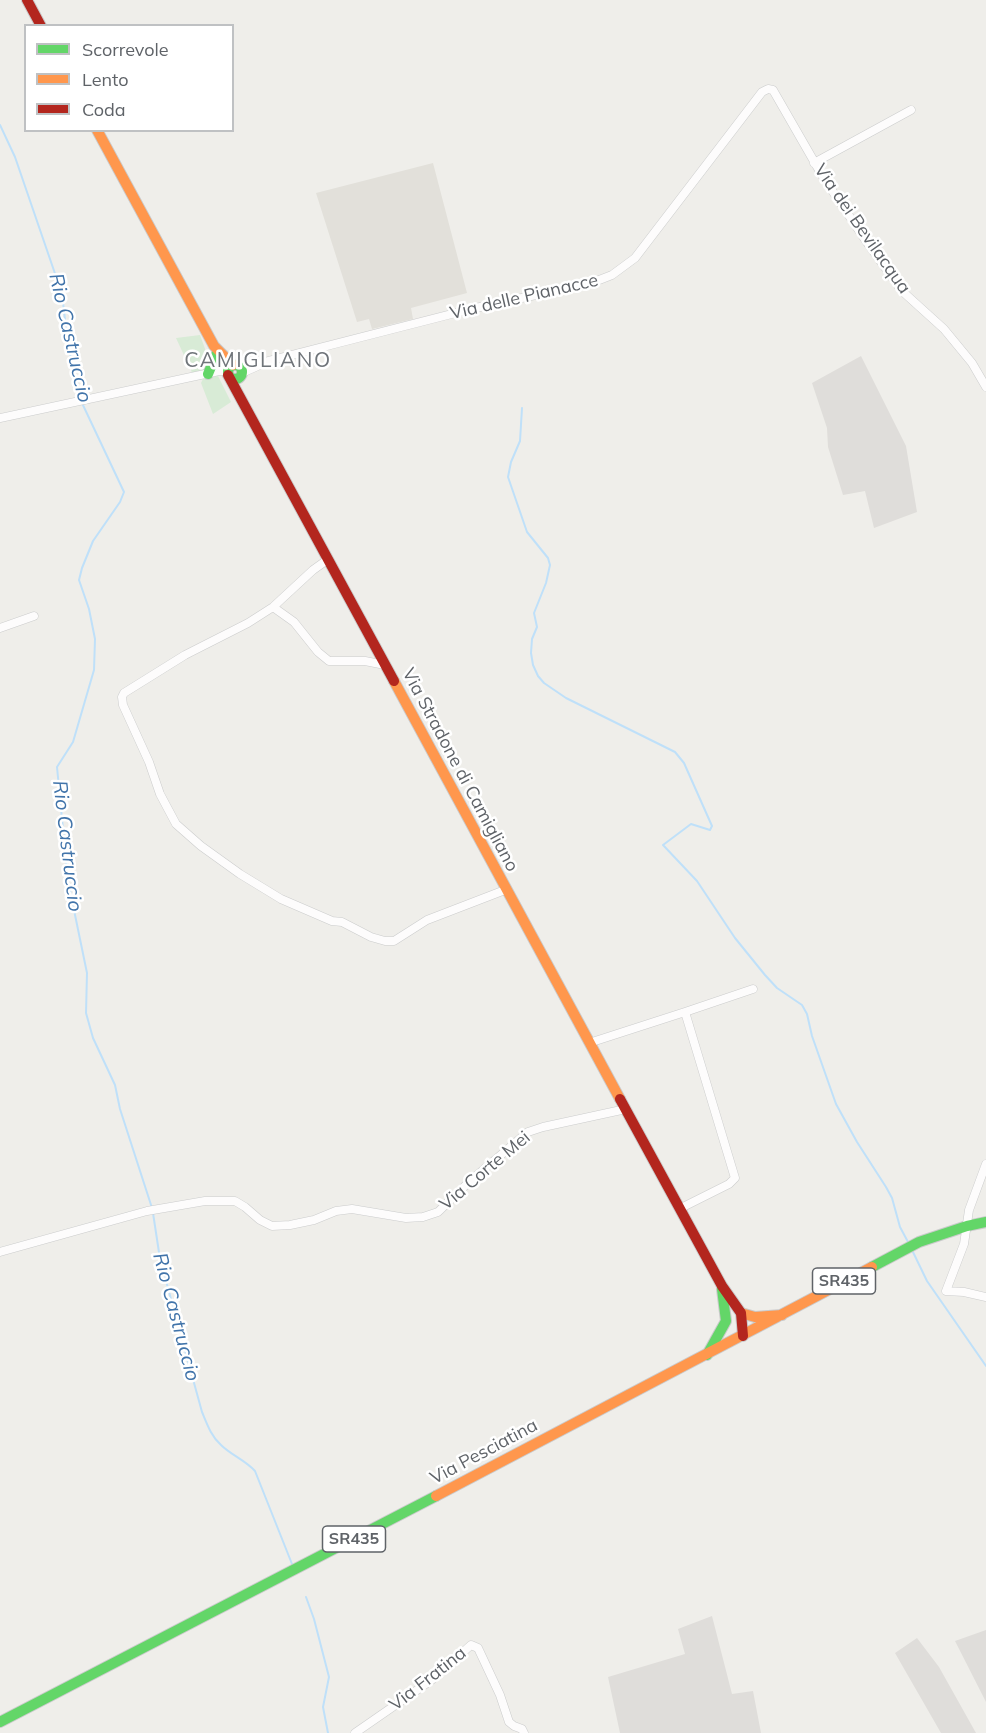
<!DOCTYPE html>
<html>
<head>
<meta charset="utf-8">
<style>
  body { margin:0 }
  #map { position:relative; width:986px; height:1733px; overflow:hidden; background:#efeeea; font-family:Mulish,sans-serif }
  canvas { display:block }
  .legend { position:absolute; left:24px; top:24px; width:210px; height:108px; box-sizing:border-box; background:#fff; border:2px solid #bfc1c3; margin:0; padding:8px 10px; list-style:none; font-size:18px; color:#5f6368 }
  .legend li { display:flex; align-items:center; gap:12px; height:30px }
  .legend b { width:30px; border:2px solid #bfc1c3 }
</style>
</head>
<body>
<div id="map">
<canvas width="986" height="1733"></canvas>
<ul class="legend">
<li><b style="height:8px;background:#63d668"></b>Scorrevole</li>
<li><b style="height:8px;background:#ff974d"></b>Lento</li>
<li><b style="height:8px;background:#b3261e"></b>Coda</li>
</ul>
</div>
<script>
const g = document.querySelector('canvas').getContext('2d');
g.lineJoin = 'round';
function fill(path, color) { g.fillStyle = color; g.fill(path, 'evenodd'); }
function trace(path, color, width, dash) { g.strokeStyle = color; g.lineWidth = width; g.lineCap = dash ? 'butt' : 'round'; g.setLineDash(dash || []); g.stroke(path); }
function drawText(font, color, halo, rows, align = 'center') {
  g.font = font + ' Mulish,sans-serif'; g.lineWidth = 5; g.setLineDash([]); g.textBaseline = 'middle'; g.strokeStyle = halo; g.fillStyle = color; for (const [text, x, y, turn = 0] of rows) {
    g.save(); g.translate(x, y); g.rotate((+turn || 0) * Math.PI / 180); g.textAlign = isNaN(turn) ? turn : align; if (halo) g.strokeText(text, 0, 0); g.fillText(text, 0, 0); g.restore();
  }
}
fill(new Path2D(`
  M861,356L906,446L917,512L874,528L865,491L843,495L828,447L827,428L812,383Z
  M712,1616L732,1694L753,1691L761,1733H620L608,1677L685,1654L678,1629Z
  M986,1630V1702L955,1641Z
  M917,1638L939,1667L976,1733H941L895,1653Z`), '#dfddda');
fill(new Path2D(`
  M433,163L467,293L411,308L413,319L372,329L369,319L357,322L316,193Z`), '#e2e0da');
fill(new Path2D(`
  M200,335L208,357L209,364L201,371L192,374L190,364H188L176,338Z
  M218,376L231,402L213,414L201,383L203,379Z`), '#d8ebd6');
trace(new Path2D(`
  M0,125L15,157L62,294L68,345L80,397
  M82,403L124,492L120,502L93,541L82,568L79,580L89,609L95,639L94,670L73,742L57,767L68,881L87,973L86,1013L93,1038L115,1085L120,1109L152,1208
  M522,408L520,441L511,462L508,477L527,532L548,558L550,565L546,583L534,613L537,627L532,639L531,653L533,665L538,676L544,683L566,698L675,752L684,763L712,826L710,830L691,824L663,845L697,881L735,938L765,975L777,988L802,1005L807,1014L812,1036L836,1104L857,1142L886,1187L892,1198L900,1227L908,1242
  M153,1213L160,1259L202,1412C207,1424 211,1436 221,1445C231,1455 245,1460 255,1471L292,1564
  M912,1250L927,1281L986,1366
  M306,1597L314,1619L329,1677L323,1707L328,1733`), '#bfe0f9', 2);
const street = new Path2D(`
  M814,163L911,110
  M237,365L264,362L471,309L568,288L594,282L612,275L635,258L762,92L768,89L773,90L823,177L866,241L902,291L944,329L972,363L986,387
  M242,373L260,365
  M0,418L219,371H228
  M327,560L313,570L273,607L248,623L185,655L124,693L122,697L123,705L149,762L160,794L176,824L201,846L240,874L281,899L332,921L342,922L371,937L385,941H394L427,920L505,890
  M273,607L294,622L318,652L329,661H365L385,665
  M0,628L34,616
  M589,1043L685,1012L753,989
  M986,1164L969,1210L964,1244L946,1291L964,1292L986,1297
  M679,1209L729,1184L735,1178L685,1012
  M0,1252L147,1211L205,1201H235L245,1207L260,1220L272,1226L290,1225L314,1220L336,1211L352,1209L406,1218L423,1217L438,1212L469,1182L528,1132L543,1127L626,1109
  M355,1733L433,1679L471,1645L478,1648L500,1695L509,1722L514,1726L522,1729L524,1733`);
const fast = new Path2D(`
  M228 372a7 7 0 1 1 14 0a7 7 0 1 1-14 0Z
  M208,374L216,355
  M872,1267L919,1242L967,1226L986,1222
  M707,1355L726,1321L722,1289
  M0,1722L436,1496`);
const slow = new Path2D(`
  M97,130L214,346L233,365
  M394,681L620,1099
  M741,1313L755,1317L782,1315
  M436,1496L872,1267`);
const jam = new Path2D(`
  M27,0L41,26
  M228,375L394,681
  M620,1099L722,1286L741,1313L743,1336`);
trace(street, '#cbcccc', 9);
trace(fast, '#cacacb', 12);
trace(slow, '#cacacb', 12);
trace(jam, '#cacacb', 12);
trace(street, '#fdfcfc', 8);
trace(fast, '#63d668', 10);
trace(slow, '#ff974d', 10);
trace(jam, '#b3261e', 10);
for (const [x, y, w] of [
  [844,1281,63],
  [354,1539,63]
]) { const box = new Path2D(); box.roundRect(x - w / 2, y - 13, w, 26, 4.5); g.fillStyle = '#fff'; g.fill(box); trace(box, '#5f6368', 1.5); }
drawText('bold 16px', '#5f6368', null, [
  ["SR435",844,1281],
  ["SR435",354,1539]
]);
drawText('18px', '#5f6368', '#fff', [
  ["Via dei Bevilacqua",862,229,55],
  ["Via delle Pianacce",524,297,-13],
  ["Via Stradone di Camigliano",460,770,62],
  ["Via Corte Mei",485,1171,-40],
  ["Via Pesciatina",484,1452,-28],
  ["Via Fratina",428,1679,-38]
]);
drawText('italic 20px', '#4174aa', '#fff', [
  ["Rio Castruccio",70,338,77],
  ["Rio Castruccio",67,846,83],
  ["Rio Castruccio",176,1317,75]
]);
g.letterSpacing = '1.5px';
drawText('21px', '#70757a', '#fff', [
  ["CAMIGLIANO",258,361]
]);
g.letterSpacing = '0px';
</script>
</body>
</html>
